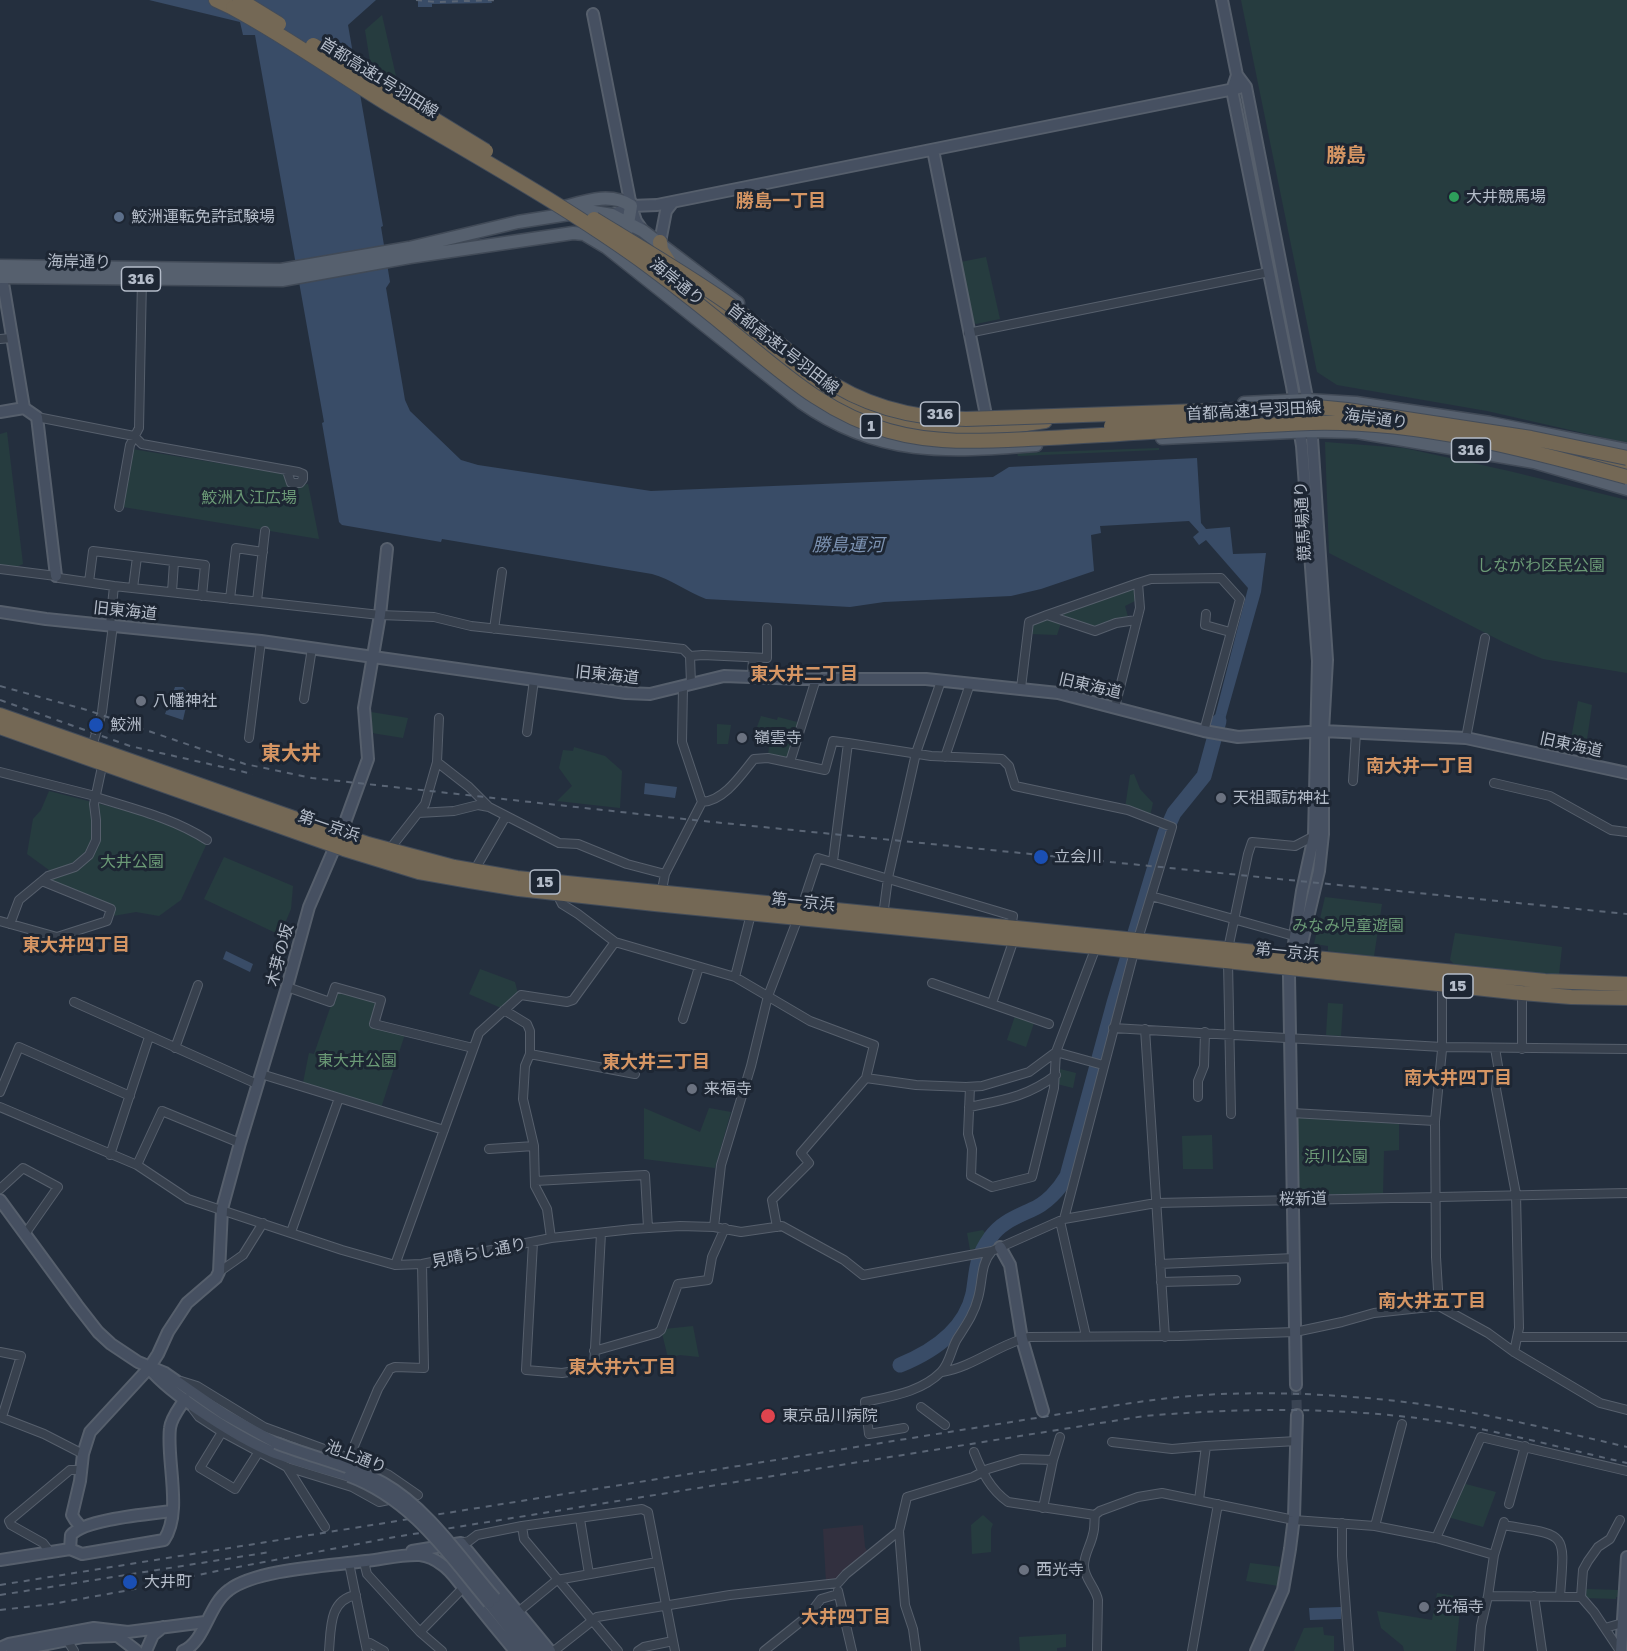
<!DOCTYPE html>
<html>
<head>
<meta charset="utf-8">
<style>
  body { margin:0 }
  canvas { display:block; background:#242f3e }
</style>
</head>
<body>
<canvas width="1627" height="1651"></canvas>
<script>
const g = document.querySelector('canvas').getContext('2d');
g.lineJoin = 'round';
function fill(path, color) { g.fillStyle = color; g.fill(path, 'evenodd'); }
function trace(path, color, width, dash) { g.strokeStyle = color; g.lineWidth = width; g.lineCap = dash ? 'butt' : 'round'; g.setLineDash(dash || []); g.stroke(path); }
function drawText(font, color, halo, rows, align = 'center') {
  g.font = font + ' "Golos Text","Noto Sans JP",sans-serif'; g.lineWidth = 6; g.setLineDash([]); g.textBaseline = 'middle'; g.strokeStyle = halo; g.fillStyle = color; for (const [text, x, y, turn = 0] of rows) {
    g.save(); g.translate(x, y); g.rotate((+turn || 0) * Math.PI / 180); g.textAlign = isNaN(turn) ? turn : align; if (halo) g.strokeText(text, 0, 0); g.fillText(text, 0, 0); g.restore();
  }
}
fill(new Path2D(`
  M863,1525L865,1547L868,1553L837,1580L826,1582L823,1529Z`), '#32303f');
fill(new Path2D(`
  M1241,0H1627V443L1487,411L1337,385L1317,372Z
  M382,15L396,76L382,80L372,74L365,30Z
  M986,257L1000,319L976,324L973,322L961,262Z
  M7,432L23,564L16,567L0,565V434Z
  M1325,442L1404,448L1509,471L1627,500V673L1543,659L1505,643L1329,553Z
  M1159,448V450L1018,456L1017,453Z
  M132,449L285,474L291,486L308,484L319,539L123,507Z
  M1132,587L1136,591L1137,600L1125,606L1128,617L1095,627L1064,619V614Z
  M1047,620L1061,623L1057,635L1030,634L1032,623Z
  M1578,701L1592,705L1585,753L1569,750Z
  M371,712L408,718L403,738L372,733Z
  M761,716L777,720L778,717L801,723L789,759L768,755L771,733L766,732V729L757,727Z
  M717,724L731,725L728,744H717Z
  M574,747L605,756L622,771L620,808L557,801L572,786L559,768L563,750L573,751Z
  M1134,774L1140,789L1153,803L1150,816L1125,808L1130,775Z
  M49,791L163,820L207,843L181,900L159,916L136,912L113,916L115,908L54,884L49,870L27,854L33,819L41,810Z
  M224,857L293,886L291,909L280,935L204,899Z
  M1325,897L1382,904L1374,956L1328,951V946L1314,944Z
  M1455,933L1562,947L1559,975L1454,964L1450,960Z
  M480,969L515,982L518,994L501,1008L469,994Z
  M336,991L377,1001L378,1004L370,1026L405,1034L381,1108L303,1083L309,1053L314,1054Z
  M1328,1003L1343,1004L1341,1036L1326,1035Z
  M1015,1016L1034,1023L1026,1047L1007,1040Z
  M1060,1069L1076,1073L1073,1088L1057,1084Z
  M644,1108L700,1132L709,1108L731,1112L715,1168L644,1159Z
  M1295,1116L1399,1124V1150L1384,1151L1383,1194H1298Z
  M1212,1135L1213,1169H1183L1182,1136Z
  M983,1230L985,1233L977,1248L970,1250L967,1233Z
  M693,1326L699,1357L680,1355L668,1358L662,1333L664,1329Z
  M1462,1483L1496,1492L1483,1527L1448,1517Z
  M983,1515L993,1524L991,1529V1552L972,1554L971,1525Z
  M1250,1563L1282,1567L1279,1586L1246,1581Z
  M1586,1589L1619,1590V1597H1616V1599L1585,1598Z
  M1437,1593L1461,1597L1456,1651H1404L1403,1646L1381,1628L1377,1611L1432,1620Z
  M1323,1627L1324,1635L1334,1636V1651H1294L1304,1628Z
  M1066,1634V1647L1057,1648V1651H1020L1019,1637Z`), '#263c3f');
fill(new Path2D(`
  M149,0H376L348,25L383,226L381,227L390,282L386,288L405,400L410,411L461,460L478,465L651,491L993,477L1009,467L1197,458L1201,523L1206,529L1230,527L1233,554L1266,553L1261,592L1219,741L1209,739L1248,588L1206,540L1199,545L1193,537L1199,532L1189,521L1100,526L1101,533L1091,535L1094,571L1041,589L1011,596L884,602L850,607L706,599C687,592 671,579 652,574L442,539L441,542L342,525L339,522L322,423L324,422L255,35H243L240,22Z
  M418,0H491L492,3L432,4V7H418Z
  M175,687H183L189,694L183,720L165,714Z
  M645,783L677,787L675,798L644,794Z
  M226,951L253,964L250,972L223,959Z
  M1341,1607V1619L1310,1620L1309,1608Z`), '#394c67');
trace(new Path2D(`
  M900,1365C932,1352 965,1330 973,1294C977,1271 975,1259 990,1238C1000,1223 1016,1217 1031,1210C1046,1204 1059,1190 1067,1176L1114,1003L1165,833L1174,813L1204,776L1219,721`), '#394c67', 15);
trace(new Path2D(`
  M1296,1385L1297,1415`), '#3a4453', 10, [10, 5]);
const street = new Path2D(`
  M968,333L1269,272
  M0,339L11,338
  M37,417L134,436L142,444L298,472L303,474V479L300,483H291L287,471
  M119,507L130,445L139,428L142,279
  M0,569L56,576L59,578L114,586L380,615L434,617L471,626L683,649L690,656L691,684
  M89,582L93,551L205,565L202,596
  M133,588L137,557
  M172,592L174,562
  M230,599L236,548L263,552
  M257,601L265,531
  M1206,614L1205,625L1230,632
  M1047,615L1138,583
  M110,625L114,586
  M494,629L502,572
  M690,656L703,655L767,658V628
  M752,678L753,658
  M1021,688L1029,622L1047,615L1095,631L1116,623L1136,620
  M304,699L312,648
  M1115,707L1140,608L1138,583L1151,579L1221,578L1240,599L1204,731
  M527,732L534,680
  M249,738L261,641
  M1466,738L1485,638
  M92,747L102,712L113,625
  M945,757L970,684
  M437,762L469,787L489,807
  M790,762L816,679
  M0,772L95,796
  M1353,781L1356,733
  M1494,783L1550,796L1611,830L1627,832
  M96,797C134,809 173,818 207,840
  M702,802C724,801 741,775 754,759L768,758L825,770L833,741L848,743
  M418,813L454,811L478,805L489,807L559,843L578,844L627,864L665,874
  M389,850L425,804L437,762L439,718
  M833,861L848,743L931,756L1002,759L1009,766L1015,786L1128,810L1172,827L1134,952L1064,1219
  M474,871L506,816
  M556,892L562,904L578,914L615,942L735,977L810,1021L874,1045L866,1078L801,1153L809,1163L772,1200L777,1227
  M661,895L665,874L702,802L682,742L683,687
  M1151,896L1294,936
  M883,916L888,878L916,753L941,681
  M0,921L57,937L107,921L111,909L42,881
  M10,924L19,900L48,876L75,867L89,855L96,840V820L94,804L103,762
  M1228,949L1248,854L1252,842L1295,846L1314,836
  M1228,962L1231,1114
  M735,977L751,914
  M932,983L1049,1024
  M287,987L330,1002L335,987L381,1000L374,1024L473,1048
  M1522,993V1049
  M74,1002L257,1084
  M992,1003L1014,939
  M504,1010L527,1024L530,1031V1054L525,1066L523,1099L534,1146L535,1186L547,1209L551,1238
  M683,1019L699,967
  M1113,1028L1442,1047L1627,1049
  M1145,1029L1165,1337
  M175,1048L198,985
  M1495,1048L1498,1066L1496,1089L1516,1194L1519,1328L1514,1352
  M530,1054L635,1074
  M261,1074L444,1130
  M866,1078L916,1085L966,1087L982,1086L1029,1072L1056,1052L1096,947
  M970,1087L968,1134L972,1149L971,1176L992,1187L1032,1177L1054,1088L1056,1052L1103,1065
  M0,1092L19,1047L130,1096
  M1198,1097V1081L1204,1066L1205,1032
  M0,1107L137,1165L188,1199L342,1250L395,1265L422,1264L551,1238L633,1229L680,1226L714,1227L741,1232L782,1226L844,1260L863,1275L992,1251L1064,1219L1156,1203L1627,1193
  M969,1107C1003,1100 1027,1097 1056,1075
  M1292,1113L1435,1121
  M489,1149L534,1146
  M110,1155L149,1037
  M137,1165L162,1111L240,1143
  M535,1181L645,1175L648,1228
  M0,1189L23,1168L58,1187L25,1234
  M1060,1221L1086,1336
  M714,1227L721,1165L751,1066L768,996L798,918L818,858L1013,916L1011,928
  M291,1232L339,1098
  M533,1242L526,1370L562,1373L594,1368L601,1233
  M1160,1264L1294,1258
  M395,1265L479,1033L521,995L567,1002L573,1000L615,942
  M219,1272L243,1255L263,1223
  M1161,1282L1236,1280
  M1439,1306L1436,1257L1435,1121L1442,1050V981
  M1519,1337H1627
  M594,1351L657,1333L661,1330L678,1284L708,1280L712,1257L725,1228
  M0,1352L21,1356L2,1417
  M942,1372C973,1367 999,1344 1029,1337L1179,1336L1295,1332L1342,1322L1374,1313L1439,1306L1488,1333L1514,1352L1600,1403L1627,1410
  M181,1381L197,1386L264,1427L365,1464L389,1475L418,1495
  M921,1407L945,1425
  M193,1409L199,1417L222,1432L287,1467L352,1487L379,1502L393,1499
  M0,1417L44,1434L83,1454
  M904,1428L869,1434L865,1402C892,1396 921,1392 941,1372C950,1363 951,1349 957,1339C966,1325 974,1314 978,1298C983,1281 980,1264 992,1251
  M222,1432L200,1468L235,1489L258,1453
  M1112,1442L1172,1449L1206,1446
  M974,1452C982,1472 990,1489 1008,1502L1095,1515L1100,1511L1138,1497L1162,1493L1294,1520L1375,1526L1436,1538L1494,1555
  M349,1458L378,1389L390,1369L395,1367L424,1368L422,1264
  M287,1467L325,1527
  M1199,1500L1206,1446L1297,1441
  M1509,1504L1525,1446
  M1043,1508L1053,1460L1060,1437
  M1095,1515C1094,1521 1095,1528 1093,1534C1091,1545 1084,1554 1084,1566C1084,1578 1096,1588 1098,1600L1097,1651
  M580,1519L589,1574
  M1342,1523V1556L1349,1651
  M1503,1525C1568,1536 1565,1530 1560,1596
  M522,1526L524,1539L618,1651
  M1375,1526L1402,1424
  M1436,1538L1481,1437L1627,1471
  M461,1543L469,1541L477,1535L522,1526L642,1509L648,1512L675,1651
  M50,1552L43,1543L11,1525L9,1521L70,1470H81
  M367,1561L365,1566L367,1574L420,1632L442,1651
  M349,1563L367,1651
  M838,1591L852,1651
  M1488,1596L1494,1555L1504,1522
  M1534,1596L1542,1651
  M1581,1597L1583,1570L1588,1561L1598,1547L1610,1539L1620,1520
  M518,1612L557,1580L657,1562
  M1605,1628L1626,1622
  M420,1632L463,1588
  M67,1640L74,1651
  M366,1642L370,1643L384,1651
  M329,1651C331,1628 329,1600 356,1595
  M554,1651L597,1617L730,1595L838,1583L846,1574L899,1531
  M638,1651L644,1647L673,1641
  M764,1651L809,1615L821,1599L838,1594
  M916,1651L913,1629L905,1605L899,1531L907,1497L973,1477L988,1469L1021,1459L1053,1460
  M1192,1651L1218,1504
  M1479,1651L1481,1626L1488,1596L1581,1597L1594,1612L1620,1651`);
const secondary = new Path2D(`
  M1222,0L1237,75L1246,87L1309,408
  M593,14L631,206L636,221L643,231
  M1237,75L1232,90L1292,386L1302,446L1318,661L1314,836L1302,891L1289,976L1296,1385
  M933,150L986,415
  M606,218L631,206L657,205L1239,88
  M660,242L666,211L673,202
  M2,277L24,408
  M0,412L24,408L37,417L56,576
  M0,612L46,619L261,641L626,693L650,694L724,676L802,679H926L1058,693L1204,731L1238,737L1323,731L1466,738L1627,773
  M1294,961L1302,943L1319,871L1323,834V731L1327,660L1311,423
  M0,1200L77,1305L98,1332L111,1344L138,1362L165,1373L224,1414L276,1443
  M1000,1247L1010,1265L1022,1339L1043,1411
  M149,1368C171,1395 237,1437 270,1451C296,1461 323,1468 349,1476
  M81,1527L75,1520L72,1515L80,1481L83,1454L90,1432L149,1368L158,1354L168,1332L187,1303L216,1278L219,1272L222,1209L240,1143L287,987L309,907L343,828L368,759L364,708L380,615L387,549
  M70,1549L71,1535C85,1519 150,1514 172,1511
  M412,1551L461,1543L550,1651
  M0,1560L70,1549L82,1554L164,1540C183,1512 166,1460 170,1428C171,1418 180,1407 185,1399
  M495,1598L539,1651
  M489,1603L527,1651
  M111,1631L137,1651
  M0,1648L9,1644L94,1628L128,1632L205,1622
  M12,1651L83,1637L114,1636
  M146,1651L153,1635L163,1627
  M183,1651C205,1642 208,1605 229,1590C257,1569 330,1566 366,1561C384,1559 402,1554 420,1555C427,1556 436,1560 441,1564C451,1570 458,1582 466,1591C482,1611 498,1631 515,1651
  M1256,1651L1283,1590L1290,1549L1294,1517L1297,1415
  M1621,1651L1627,1557`);
const primary = new Path2D(`
  M565,207C586,201 611,192 631,206L627,230
  M0,266L281,270L409,248L518,222L588,211L612,215L643,231L738,303
  M0,277L282,280L410,257L573,233L584,234L606,247L801,402C879,457 946,452 1036,445
  M1244,403L1307,400L1356,403L1490,423L1627,450
  M1162,438L1312,431L1357,432L1534,462L1627,489`);
const highway = new Path2D(`
  M216,0L233,8
  M660,242L661,250L672,267
  M685,281L813,385C891,434 957,436 1045,421
  M1575,453L1627,467
  M0,715L368,844L454,867L517,878L1545,981L1627,984
  M0,727L344,849L419,872L470,881L519,889L655,904L1096,947L1522,993L1571,997L1627,998`);
trace(street, '#565f6c', 10);
trace(secondary, '#565f6c', 14);
trace(primary, '#414a57', 15);
trace(highway, '#434c59', 16);
trace(street, '#38414e', 8);
trace(secondary, '#465061', 10);
trace(primary, '#56606e', 12);
trace(highway, '#746855', 14);
trace(new Path2D(`
  M416,0L437,2L498,0
  M0,686L87,710L245,764L312,778L703,821L1627,914
  M0,700L130,746L253,774
  M0,1585L1067,1413C1112,1406 1158,1398 1203,1395C1253,1392 1304,1393 1353,1397C1446,1403 1537,1426 1627,1447
  M0,1595L270,1552
  M0,1610L52,1604L130,1590L217,1571L395,1537L1144,1416C1230,1409 1312,1407 1399,1416C1476,1424 1552,1446 1627,1463`), '#5a6575', 2, [6, 6]);
const secondaryBridge = new Path2D(`
  M276,1443C311,1457 350,1465 383,1483C429,1509 461,1559 495,1598
  M349,1476C413,1500 447,1553 489,1603`);
const highwayBridge = new Path2D(`
  M240,0L279,24
  M233,8C287,37 337,73 389,105C477,157 568,207 650,267C681,290 711,314 741,339C787,377 830,415 889,431C942,446 996,440 1049,438C1136,434 1223,426 1310,423C1417,420 1525,449 1627,477
  M313,45L486,151
  M594,219C638,246 683,272 726,302C758,324 787,352 819,375C863,406 914,419 966,419L1317,407L1347,410L1531,438L1627,458
  M1111,426L1206,421`);
trace(secondaryBridge, '#565f6c', 14, []);
trace(highwayBridge, '#434c59', 16, []);
trace(secondaryBridge, '#465061', 10);
trace(highwayBridge, '#746855', 14);
for (const [x, y, r, color] of [
  [1454,197,6,"#2e9e5b"],
  [119,217,6,"#5c6f8a"],
  [141,701,6,"#6b7280"],
  [96,725,8,"#1a4fb4"],
  [742,738,6,"#6b7280"],
  [1221,798,6,"#6b7280"],
  [1041,857,8,"#1a4fb4"],
  [692,1089,6,"#6b7280"],
  [768,1416,8,"#e0444e"],
  [1024,1570,6,"#6b7280"],
  [130,1582,8,"#1a4fb4"],
  [1424,1607,6,"#6b7280"]
]) { const dot = new Path2D(); dot.arc(x, y, r, 0, 2 * Math.PI); g.fillStyle = color; g.fill(dot); trace(dot, '#1d2633', 2); }
for (const [x, y, w] of [
  [141,279,39],
  [940,414,39],
  [871,426,21],
  [1471,450,39],
  [545,882,30],
  [1458,986,30]
]) { const box = new Path2D(); box.roundRect(x - w / 2, y - 12, w, 24, 4.5); g.fillStyle = '#1d2633'; g.fill(box); trace(box, '#b4bcc9', 1.5); }
drawText('bold 15px', '#b4bcc9', null, [
  ["316",141,279],
  ["316",940,414],
  ["1",871,426],
  ["316",1471,450],
  ["15",545,882],
  ["15",1458,986]
]);
drawText('16px', '#b4bcc9', '#1d2633', [
  ["首都高速1号羽田線",379,78,32],
  ["海岸通り",79,262,1],
  ["海岸通り",677,282,39],
  ["首都高速1号羽田線",783,349,38],
  ["首都高速1号羽田線",1254,411,-3],
  ["海岸通り",1376,419,7],
  ["競馬場通り",1303,521,-93],
  ["旧東海道",125,611,6],
  ["旧東海道",607,675,6],
  ["旧東海道",1090,686,13],
  ["旧東海道",1571,745,12],
  ["第一京浜",329,826,19],
  ["第一京浜",803,902,6],
  ["第一京浜",1287,952,6],
  ["木芽の坂",280,955,-75],
  ["桜新道",1303,1199,-1],
  ["見晴らし通り",479,1253,-11],
  ["池上通り",356,1457,21]
]);
drawText('16px', '#b4bcc9', '#1d2633', [
  ["大井競馬場",1466,197],
  ["鮫洲運転免許試験場",131,217],
  ["八幡神社",153,701],
  ["鮫洲",110,725],
  ["嶺雲寺",754,738],
  ["天祖諏訪神社",1233,798],
  ["立会川",1054,857],
  ["来福寺",704,1089],
  ["東京品川病院",782,1416],
  ["西光寺",1036,1570],
  ["大井町",144,1582],
  ["光福寺",1436,1607]
], 'left');
drawText('16px', '#6b9a76', '#1d2633', [
  ["鮫洲入江広場",249,498],
  ["しながわ区民公園",1541,566],
  ["大井公園",132,862],
  ["みなみ児童遊園",1348,926],
  ["東大井公園",357,1061],
  ["浜川公園",1336,1157]
]);
drawText('bold 18px', '#d59563', '#1d2633', [
  ["勝島一丁目",781,201],
  ["東大井二丁目",804,674],
  ["南大井一丁目",1420,766],
  ["東大井四丁目",76,945],
  ["東大井三丁目",656,1062],
  ["南大井四丁目",1458,1078],
  ["南大井五丁目",1432,1301],
  ["東大井六丁目",622,1367],
  ["大井四丁目",846,1617]
]);
drawText('italic 18px', '#7c92b1', '#1d2633', [
  ["勝島運河",848,545]
]);
drawText('bold 20px', '#d59563', '#1d2633', [
  ["勝島",1346,156],
  ["東大井",291,754]
]);
</script>
</body>
</html>
